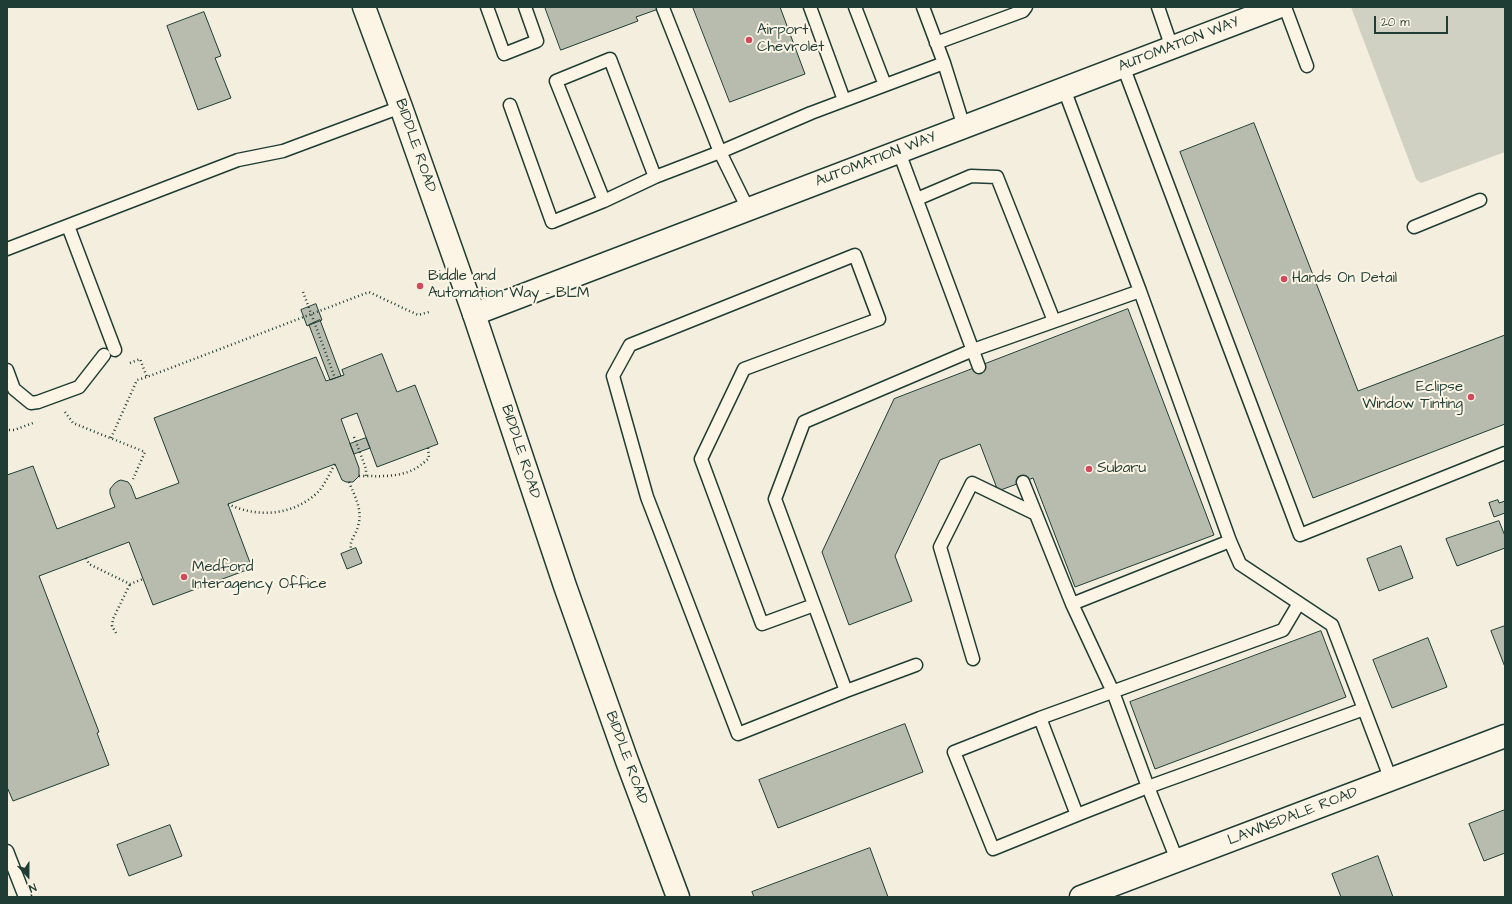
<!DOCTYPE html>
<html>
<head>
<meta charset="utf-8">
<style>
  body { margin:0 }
  #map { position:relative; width:1512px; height:904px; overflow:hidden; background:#f3eede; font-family:"Architects Daughter",sans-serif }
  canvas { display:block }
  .frame { position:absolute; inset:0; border:8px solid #1f3d34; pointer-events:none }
  .north { position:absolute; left:8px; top:856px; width:40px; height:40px; -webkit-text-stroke:3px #fcf5e5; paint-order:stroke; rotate:159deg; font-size:11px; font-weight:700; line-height:16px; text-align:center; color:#1f3d34 }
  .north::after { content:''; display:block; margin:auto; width:14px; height:18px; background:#1f3d34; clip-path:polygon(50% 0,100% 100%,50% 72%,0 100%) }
  .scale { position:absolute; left:1374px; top:16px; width:74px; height:18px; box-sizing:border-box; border:2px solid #1f3d34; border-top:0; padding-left:5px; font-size:12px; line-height:14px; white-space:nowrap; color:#1f3d34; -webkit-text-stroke:3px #fcf5e5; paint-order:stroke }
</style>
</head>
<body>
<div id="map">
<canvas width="1512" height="904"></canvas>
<div class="frame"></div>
<div class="north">N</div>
<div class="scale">20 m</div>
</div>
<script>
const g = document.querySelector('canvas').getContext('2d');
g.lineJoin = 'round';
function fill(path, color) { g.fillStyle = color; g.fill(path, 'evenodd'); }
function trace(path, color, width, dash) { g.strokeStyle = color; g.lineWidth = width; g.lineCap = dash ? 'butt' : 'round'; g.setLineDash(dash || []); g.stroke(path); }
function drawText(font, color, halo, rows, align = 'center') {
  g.font = font + ' "Architects Daughter",sans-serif'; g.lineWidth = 4; g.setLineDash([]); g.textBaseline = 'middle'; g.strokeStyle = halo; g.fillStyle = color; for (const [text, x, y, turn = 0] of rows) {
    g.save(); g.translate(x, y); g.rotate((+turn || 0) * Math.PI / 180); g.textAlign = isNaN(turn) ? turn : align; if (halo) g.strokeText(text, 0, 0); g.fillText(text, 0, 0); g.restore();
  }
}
fill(new Path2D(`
  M1351,7H1505V152L1421,183L1416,179Z`), '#d0d1c2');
const building = new Path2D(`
  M545,7H664L636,17L638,21L561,50Z
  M693,7H780L805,74L730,102Z
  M204,12L221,56L215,58L231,98L198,110L167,26Z
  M1254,123L1358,391L1505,335V424L1313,498L1180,152Z
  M316,304L322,320L307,326L301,310Z
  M1128,309L1214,535L1075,587L1033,478L998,491L980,444L940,460L895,556L912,601L849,625L822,552L894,399Z
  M320,320L341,376L330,380L309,325Z
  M382,354L397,392L415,385L438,444L377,467L357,413L341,419L359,468V476L353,482H346L342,480L335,464L228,504L252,568L153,605L129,542L39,576L99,732L97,733L109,765L13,801L7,787V475L33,466L57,529L115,507L110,494V489L115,483L118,481L121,480L128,482L131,486L136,499L179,483L154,418L316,357L326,381L344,375L342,370Z
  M366,438L370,448L354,454L350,444Z
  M1498,500L1499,503L1505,501V513L1494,517L1489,503Z
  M1499,521L1505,536V548L1457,566L1446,539Z
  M1401,546L1413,578L1379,591L1367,559Z
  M356,548L362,563L347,569L341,554Z
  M1505,626V667L1491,631Z
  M1321,631L1346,697L1155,769L1130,702Z
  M1428,638L1447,687L1392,708L1373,660Z
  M905,724L923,772L778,828L759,780Z
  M1505,810V853L1484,861L1469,824Z
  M170,825L182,856L129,876L117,845Z
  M870,848L888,897H754L752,892Z
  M1378,856L1393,897H1341L1332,874Z`);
fill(building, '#b8bcae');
trace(building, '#1f3d34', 1);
const service = new Path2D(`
  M487,7L504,54L537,41L525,7
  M810,7L844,100
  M855,7L885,85
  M923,7L944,63
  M1158,7L1172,48
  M1285,7L1307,66
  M663,8L720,152L748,209
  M936,43L1023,11L1026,7
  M1123,66L1300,535L1505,453
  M510,105L552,222L604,201L556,81L610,59L655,177L720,152L811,113L944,63L964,127
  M899,152L979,367
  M917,199L971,176L997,177L1054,321
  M604,201L655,177
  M68,226L115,350
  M1414,227L1480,200
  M7,249L238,160L283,151L401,107
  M1140,291L1230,541L1240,564L1332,625L1391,780
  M7,370L14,389L31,403L38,402L79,387L104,355
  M1023,482L1072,604
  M1299,603L1283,630L1040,718L1077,815L1148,787L1364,709
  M814,605L762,624L701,459L744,369L879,319L855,255L630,345L613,376L647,497L738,734L846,691L775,499L804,422L973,350L1140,291L1064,89
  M973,659L940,547L972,483L1036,514
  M846,691L916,665
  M1040,718L954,752L993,849L1077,815
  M7,851L25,897
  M1177,860L1148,787L1113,692L1072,604L1230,541`);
const minor = new Path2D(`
  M474,314L1278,7
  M1081,897L1505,736`);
const secondary = new Path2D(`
  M364,7L401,107L474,314L565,586L627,761L678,897`);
trace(service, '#1f3d34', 15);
trace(minor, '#1f3d34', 25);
trace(secondary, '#1f3d34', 25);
trace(new Path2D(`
  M303,292L335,378
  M130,363L140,359L147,377L369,292L418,315L429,312
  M65,412L73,423L145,452L133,479
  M9,430H14L33,423
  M354,437L366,469V476
  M111,438L137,380L147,377
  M359,476C387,476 408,479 429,458L428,448
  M349,482C355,497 363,510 358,526C356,535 349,540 351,550
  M228,504C257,518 292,516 317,493C325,485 329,474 335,464
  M86,558L89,564L130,584L143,579
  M116,633L112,626L113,619L130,584`), '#1f3d34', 2.5, [1, 3]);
trace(service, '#fcf5e5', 12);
trace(minor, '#fcf5e5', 22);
trace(secondary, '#fcf5e5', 22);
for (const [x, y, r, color] of [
  [749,40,4,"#d1495b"],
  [1284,279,4,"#d1495b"],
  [420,286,4,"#d1495b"],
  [1471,397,4,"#d1495b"],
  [1089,469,4,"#d1495b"],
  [184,577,4,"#d1495b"]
]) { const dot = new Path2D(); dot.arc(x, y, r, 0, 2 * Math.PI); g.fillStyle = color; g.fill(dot); trace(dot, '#fcf5e5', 1.5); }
drawText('15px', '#1f3d34', '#fcf5e5', [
  ["Airport",757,31],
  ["Chevrolet",757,48],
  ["Biddle and",428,277],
  ["Automation Way - BLM",428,294],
  ["Hands On Detail",1292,279],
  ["Eclipse",1463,388,"right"],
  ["Window Tinting",1463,405,"right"],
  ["Subaru",1097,469],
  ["Medford",192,568],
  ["Interagency Office",192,585]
], 'left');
drawText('15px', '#1f3d34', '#fcf5e5', [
  ["AUTOMATION WAY",1179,45,-21],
  ["BIDDLE ROAD",415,146,71],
  ["AUTOMATION WAY",876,160,-21],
  ["BIDDLE ROAD",520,452,72],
  ["BIDDLE ROAD",626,758,70],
  ["LAWNSDALE ROAD",1293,817,-21]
]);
</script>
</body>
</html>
